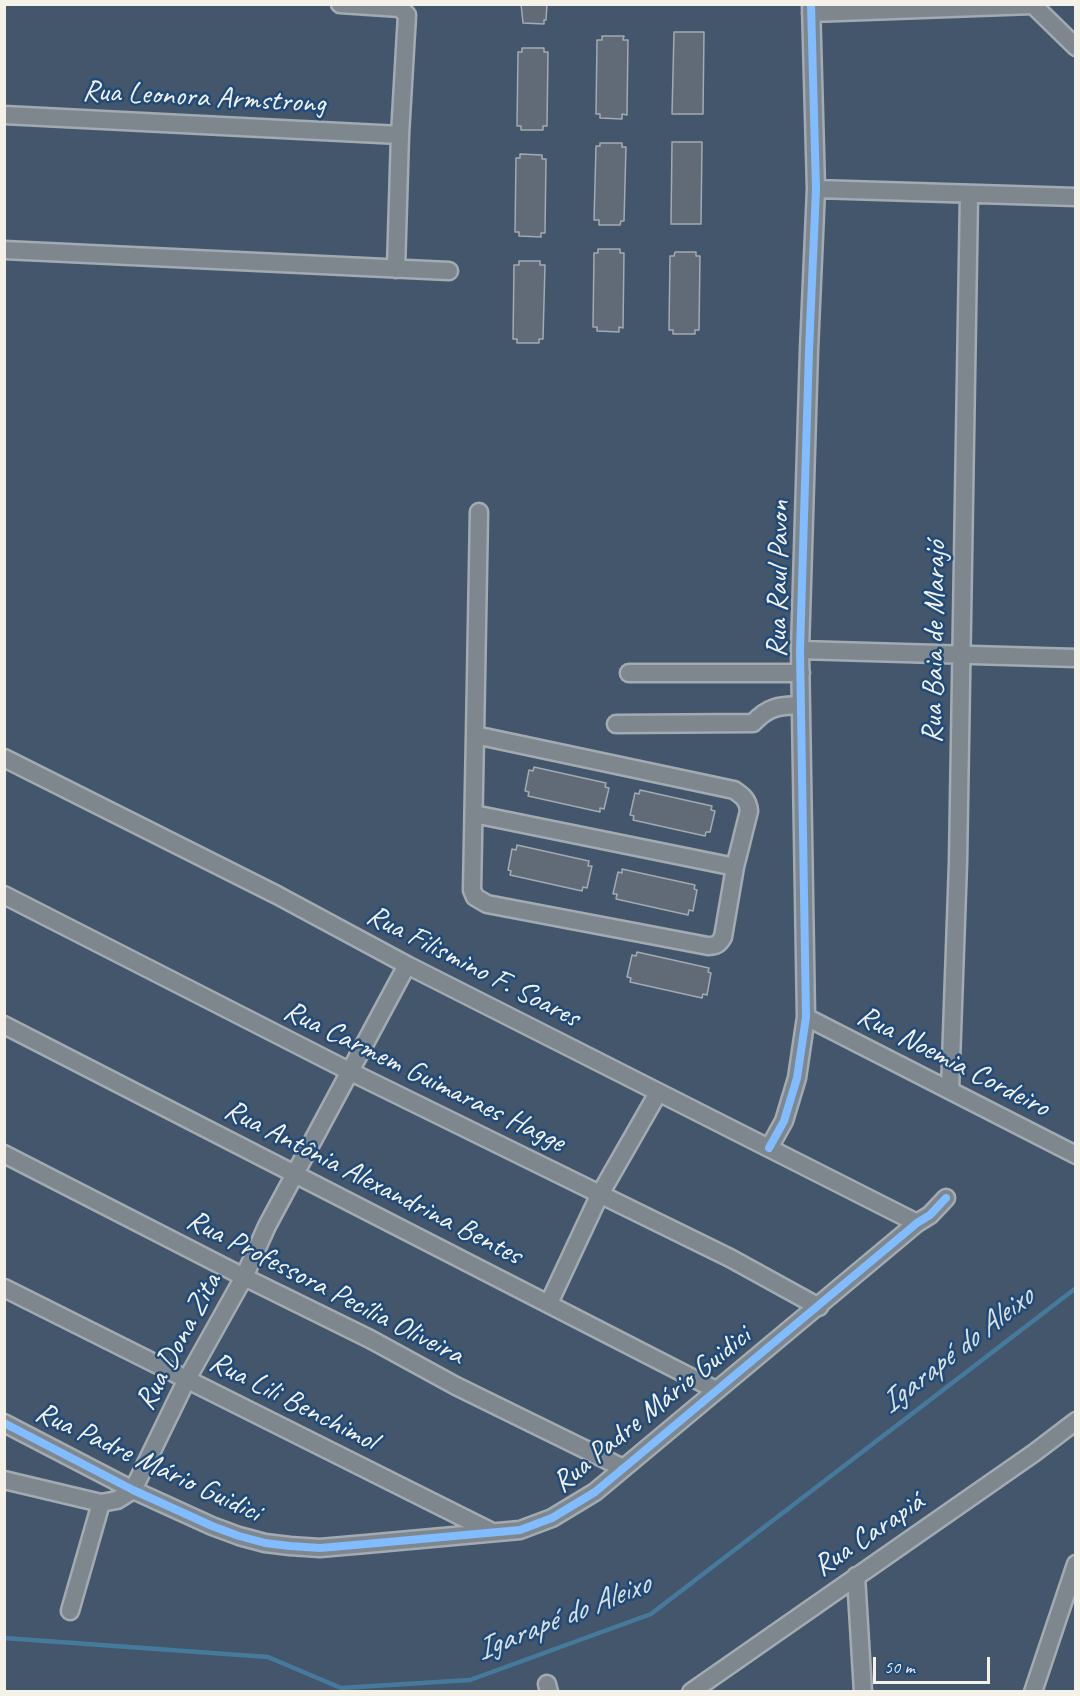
<!DOCTYPE html>
<html>
<head>
<meta charset="utf-8">
<style>
  body { margin:0 }
  #map { position:relative; width:1080px; height:1696px; overflow:hidden; background:#43566b; font-family:Caveat,sans-serif }
  canvas { display:block }
  .frame { position:absolute; inset:0; border:6px solid #f4f1e8; pointer-events:none }
  .scale { position:absolute; left:873px; top:1657px; width:117px; height:27px; box-sizing:border-box; border:3px solid #f4f1e8; border-top:0; padding-left:8px; font-size:18px; line-height:21px; white-space:nowrap; color:#f4f1e8; -webkit-text-stroke:4px #1f4a7a; paint-order:stroke }
</style>
</head>
<body>
<div id="map">
<canvas width="1080" height="1696"></canvas>
<div class="frame"></div>
<div class="scale">50 m</div>
</div>
<script>
const g = document.querySelector('canvas').getContext('2d');
g.lineJoin = 'round';
function trace(path, color, width, dash) { g.strokeStyle = color; g.lineWidth = width; g.lineCap = dash ? 'butt' : 'round'; g.setLineDash(dash || []); g.stroke(path); }
function fill(path, color) { g.fillStyle = color; g.fill(path, 'evenodd'); }
function drawText(font, color, halo, rows, align = 'center') {
  g.font = font + ' Caveat,sans-serif'; g.lineWidth = 5; g.setLineDash([]); g.textBaseline = 'middle'; g.strokeStyle = halo; g.fillStyle = color; for (const [text, x, y, turn = 0] of rows) {
    g.save(); g.translate(x, y); g.rotate((+turn || 0) * Math.PI / 180); g.textAlign = isNaN(turn) ? turn : align; if (halo) g.strokeText(text, 0, 0); g.fillText(text, 0, 0); g.restore();
  }
}
trace(new Path2D(`
  M4,1638L268,1657L341,1688L470,1680L651,1614L1076,1288`), '#467a9c', 4.5);
const building = new Path2D(`
  M521,4H547L546,20H544V24L523,23Z
  M674,32H704L703,114H672Z
  M602,36H624L623,40H628L627,115L622,114V119L600,118V114H596L597,40H602Z
  M522,48H544V52H548L547,126H543V130H521V126H517L518,52H522Z
  M672,142H702L701,224H671Z
  M600,143H622V147H626L624,221H621L620,225H599V220H594L596,146H600Z
  M520,154L542,155V159H546L545,233H541V237L519,236V232H515L516,158H520Z
  M598,249H620V253H624L623,328L619,327V332L597,331V327H593L594,253H598Z
  M675,252H696V256H700L699,330H695V334H673V330H669L670,256H674Z
  M519,261H540V265H545L543,339H539V343H517V339H513L514,265H519Z
  M534,767L606,783L605,787L609,788L604,809L600,808V812L528,796L529,792L525,791L529,770L533,771Z
  M640,790L712,806L711,810L715,811L710,832H706L705,836L633,820L634,816L630,815L635,793L639,794Z
  M517,845L589,861L588,866H592L587,888L583,887L582,891L510,875L511,871L508,870L512,849L516,850Z
  M622,869L695,885L694,889L697,890L693,911L689,910L688,915L616,899L617,894H613L618,872L622,873Z
  M637,952L709,968L708,972L711,973L707,995L703,994L702,998L630,982L631,978L627,977L632,955L636,956Z`);
fill(building, '#606b77');
trace(building, '#a2aab2', 1.5);
const minor = new Path2D(`
  M340,4L400,8L407,15L400,135L396,269
  M1032,4L1076,47
  M811,13L1033,5
  M4,115L400,135
  M816,189L1076,197
  M4,250L449,271
  M800,650L1076,658
  M629,673H801
  M616,724L753,723C769,706 779,706 801,705
  M475,735L472,890L475,897L487,904L708,946C716,946 719,944 723,937L735,867L749,811C748,800 743,796 734,790L475,735L479,512
  M4,758L277,895L407,965L917,1223
  M474,814L735,867
  M4,895L349,1071L730,1258L819,1307
  M806,1017L1076,1155
  M4,1025L716,1390
  M950,1090L958,863L969,195
  M769,1148L784,1121L797,1078L806,1017L800,650L809,350L816,189L811,4
  M4,1154L244,1277L370,1339L456,1386L623,1468
  M4,1288L492,1532
  M549,1303L599,1196L658,1093
  M4,1423L133,1490L212,1526L239,1536L265,1543L290,1546L320,1548L366,1544L520,1530L552,1518L595,1492L917,1223L930,1215L946,1198
  M4,1480L101,1503L117,1500L133,1490
  M133,1490L187,1379L244,1277L267,1226L407,965
  M856,1576L863,1692
  M70,1611L101,1503
  M547,1684L549,1692
  M691,1692L1034,1453L1076,1421
  M1033,1692L1076,1564`);
trace(minor, '#a2aab2', 21);
trace(minor, '#7e878e', 16);
trace(new Path2D(`
  M769,1148L784,1121L797,1078L806,1017L800,650L809,350L816,189L811,4
  M4,1423L133,1490L212,1526L239,1536L265,1543L290,1546L320,1548L366,1544L520,1530L552,1518L595,1492L917,1223L930,1215L946,1198`), '#80bcff', 8);
drawText('30px', '#f4f1e8', '#1f4a7a', [
  ["Rua Leonora Armstrong",204,98,3],
  ["Rua Raul Pavon",779,579,-89],
  ["Rua Baia de Marajó",935,642,-89],
  ["Rua Filismino F. Soares",473,967,27],
  ["Rua Noemia Cordeiro",953,1062,27],
  ["Rua Carmem Guimaraes Hagge",424,1077,26],
  ["Rua Antônia Alexandrina Bentes",373,1183,27],
  ["Rua Professora Pecília Oliveira",325,1288,27],
  ["Rua Dona Zita",179,1342,-62],
  ["Rua Lili Benchimol",293,1402,27],
  ["Rua Padre Mário Guidici",652,1410,-39],
  ["Rua Padre Mário Guidici",148,1463,25],
  ["Rua Carapiá",869,1535,-34]
]);
drawText('italic 32px', '#dae0dd', '#1f4a7a', [
  ["Igarapé do Aleixo",957,1351,-38],
  ["Igarapé do Aleixo",563,1618,-22]
]);
</script>
</body>
</html>
